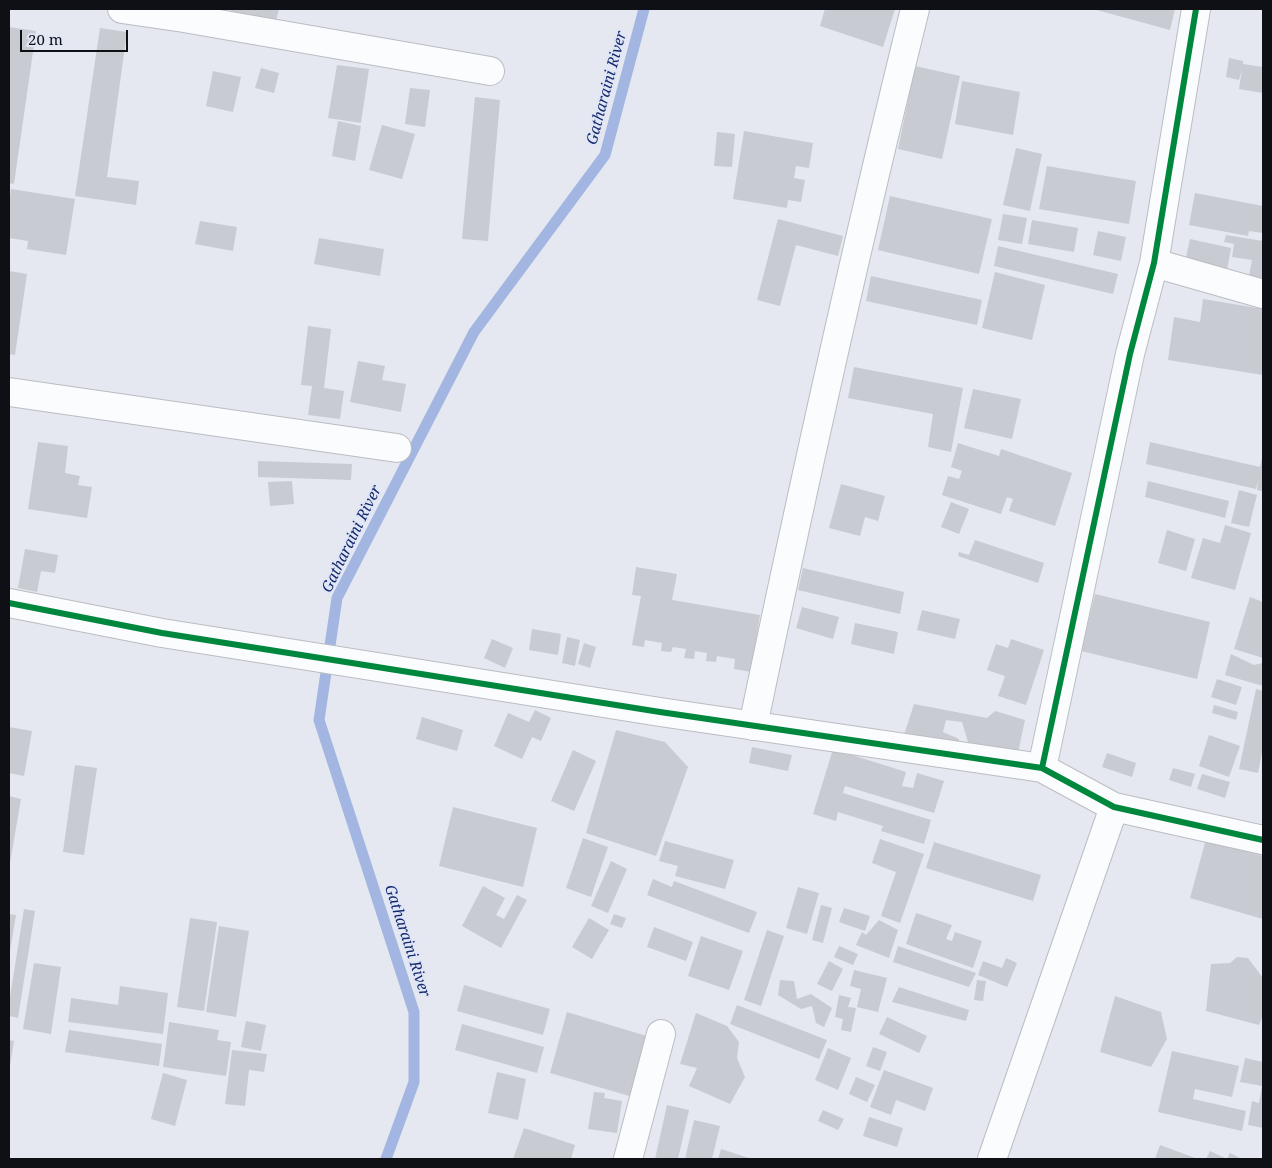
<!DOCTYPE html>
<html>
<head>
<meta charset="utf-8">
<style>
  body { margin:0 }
  #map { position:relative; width:1272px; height:1168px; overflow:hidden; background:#e5e8f0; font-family:"Noto Serif",serif }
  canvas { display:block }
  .frame { position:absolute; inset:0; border:10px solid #0e1015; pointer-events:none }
  .scale { position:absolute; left:20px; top:30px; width:108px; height:22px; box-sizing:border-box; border:2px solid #0e1015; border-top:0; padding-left:6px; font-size:15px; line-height:18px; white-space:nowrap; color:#0e1015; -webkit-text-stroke:4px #e0e6f5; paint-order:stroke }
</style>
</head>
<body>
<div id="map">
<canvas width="1272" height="1168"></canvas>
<div class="frame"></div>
<div class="scale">20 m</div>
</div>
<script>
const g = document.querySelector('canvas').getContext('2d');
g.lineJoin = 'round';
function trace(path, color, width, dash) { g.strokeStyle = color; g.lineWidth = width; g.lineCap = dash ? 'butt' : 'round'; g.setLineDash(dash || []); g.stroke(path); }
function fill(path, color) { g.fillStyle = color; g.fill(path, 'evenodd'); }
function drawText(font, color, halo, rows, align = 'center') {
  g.font = font + ' "Noto Serif",serif'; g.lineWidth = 4.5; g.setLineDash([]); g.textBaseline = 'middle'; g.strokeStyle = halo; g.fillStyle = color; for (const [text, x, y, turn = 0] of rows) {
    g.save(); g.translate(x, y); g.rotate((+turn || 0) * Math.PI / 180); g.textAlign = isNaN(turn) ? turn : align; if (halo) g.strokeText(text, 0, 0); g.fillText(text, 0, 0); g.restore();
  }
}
trace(new Path2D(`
  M386,1159L414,1082V1012L319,720L337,598L474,332L605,155L644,9`), '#a3b6e1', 11);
fill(new Path2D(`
  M231,9H279L276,21L230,13Z
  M825,9H895L883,47L820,26Z
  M1093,9H1175L1170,30Z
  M9,27L36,31L14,184L9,183Z
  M100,28L127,32L107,177L139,181L136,205L75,196Z
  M1229,58L1243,61V64L1263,67V93L1239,89L1242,69L1239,80L1226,77Z
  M337,65L369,69L361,123L328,118Z
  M915,66L960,76L942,159L898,149Z
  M261,68L279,73L274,93L255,88Z
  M213,71L241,77L233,112L206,106Z
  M962,81L1020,92L1013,135L955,124Z
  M410,88L430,90L425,127L405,124Z
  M475,97L500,100L488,241L462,239Z
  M338,121L361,126L355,161L332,156Z
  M382,125L415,134L402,179L369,170Z
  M744,131L813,143L809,168L796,166L794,178L805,180L801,202L788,200L787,208L733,199Z
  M717,132L735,134L732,167L714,166Z
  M1016,148L1042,154L1030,211L1003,205Z
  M1047,166L1136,181L1129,224L1039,209Z
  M11,189L75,199L66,255L27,249L28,241L9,238V202Z
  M1195,193L1263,206V233L1249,231L1248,236L1189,225Z
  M890,196L992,219L979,274L878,250Z
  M1003,214L1027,218L1022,244L998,240Z
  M778,219L843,236L838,256L796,245L780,306L757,300Z
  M1032,220L1078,228L1074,252L1028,244Z
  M200,221L237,227L233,251L195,244Z
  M1098,231L1126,237L1121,261L1093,255Z
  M1226,235L1263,241V285L1248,282L1252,260L1232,257L1234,244L1224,242Z
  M319,238L384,249L380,276L314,264Z
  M1190,239L1231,248L1227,271L1185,262Z
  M998,246L1118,274L1113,294L994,266Z
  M9,271L27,274L15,355L9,354Z
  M995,272L1045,285L1032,340L982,328Z
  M871,276L982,300L977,325L866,301Z
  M1203,299L1263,309V375L1168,360L1174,317L1200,322Z
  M308,326L331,329L324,388L344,391L340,419L308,415L312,386L301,385Z
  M358,361L385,366L382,380L406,384L401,412L350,402Z
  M854,367L963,388L951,452L928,447L933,414L848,398Z
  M973,389L1021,399L1012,439L964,428Z
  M38,442L68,446L65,473L80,476L78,485L92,487L87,518L28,509Z
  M1150,442L1260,467L1263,455V491L1257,490L1259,478L1256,489L1146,464Z
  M958,443L999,456L1001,449L1072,473L1055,526L1009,511L1013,499L1007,497L1001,514L942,495L948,476L959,479L962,471L951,467Z
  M258,461L352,464L351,480L258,477Z
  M292,481L294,504L270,506L268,482Z
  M1148,481L1229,501L1225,518L1145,497Z
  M841,484L885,496L878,521L865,517L860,536L829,528Z
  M1239,490L1257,495L1249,527L1231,523Z
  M951,502L969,509L959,534L941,527Z
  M1225,525L1251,533L1235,590L1191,578L1203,538L1220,543Z
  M1167,530L1195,539L1186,571L1158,563Z
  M975,540L1044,563L1038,583L958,556L959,552L969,555Z
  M25,549L58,555L55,573L41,571L37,592L18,588Z
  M636,567L677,574L672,600L760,615L751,672L734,669L735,659L717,656L716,662L706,661L707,653L695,651L694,659L684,658L686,649L673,647L671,652L661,651L662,643L645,640L644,647L632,645L641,596L632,595Z
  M803,568L904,592L900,614L798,590Z
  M1095,594L1210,622L1197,679L1081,651Z
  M1250,597L1263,602V658L1234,649Z
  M802,607L839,617L833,639L796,628Z
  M922,610L960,619L955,639L917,630Z
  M855,623L898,632L894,654L851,644Z
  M532,629L561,634L558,655L529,650Z
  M567,637L580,640L575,666L562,663Z
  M492,639L513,648L505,668L484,658Z
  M1011,639L1044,650L1026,705L998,696L1005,676L987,670L996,644L1008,648Z
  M584,643L596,647L590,668L578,664Z
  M1231,654L1254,665L1263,663V686L1225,675Z
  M1217,679L1242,687L1236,705L1211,697Z
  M1256,689L1263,691V747L1258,773L1239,769Z
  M914,704L987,718L995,711L1025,720L1016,762L971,752L962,722L946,720L943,732L959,739L958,751L904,735Z
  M1214,705L1238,712L1236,720L1212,713Z
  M535,710L551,718L541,741L532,737L522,759L494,746L508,713L529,722Z
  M422,717L463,730L457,751L416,739Z
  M9,727L32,731L24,776L9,773Z
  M616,730L665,742L688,767L656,856L586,833Z
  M1209,735L1240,746L1229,777L1199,766Z
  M752,747L792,755L788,771L749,763Z
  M833,749L906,772L902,786L913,788L917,773L944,781L934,813L845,786L843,793L931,820L924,844L881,831L883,826L838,812L836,821L813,814Z
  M573,750L596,761L574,811L551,801Z
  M1107,753L1136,763L1132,777L1102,767Z
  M75,765L97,768L84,855L63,852Z
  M1173,768L1195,774L1191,787L1169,780Z
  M1202,774L1230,782L1225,798L1197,789Z
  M9,796L21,799L10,863H9Z
  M453,807L537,828L523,887L439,866Z
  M583,838L608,847L591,897L566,888Z
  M880,839L924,854L900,923L881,916L896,872L872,863Z
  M1206,839L1263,856V919L1190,898Z
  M665,841L734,860L725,889L675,876L678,866L659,861Z
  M934,842L1041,875L1033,901L926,868Z
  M611,861L627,869L608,913L591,906Z
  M653,879L672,887L674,881L757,912L749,933L647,895Z
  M483,886L505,898L496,915L504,919L517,895L527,900L501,948L462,926Z
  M798,887L819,893L807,934L786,928Z
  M821,905L832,908L823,943L812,940Z
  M844,908L870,916L865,931L839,922Z
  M24,909L35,911L18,1018L9,1016V1003Z
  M916,913L952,925L946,939L952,941L955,932L982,941L973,968L906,944Z
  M9,914L16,915L10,951H9Z
  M614,914L626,918L622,928L610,924Z
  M190,918L217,922L204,1011L177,1007Z
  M589,918L609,930L592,959L572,947Z
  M879,920L898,930L889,958L856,945L862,932L866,935Z
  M219,926L249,931L236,1017L206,1012Z
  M654,927L693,942L686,961L647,947Z
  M767,930L784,936L761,1006L744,1000Z
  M701,936L743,951L729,990L688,976Z
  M839,946L858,954L853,965L834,957Z
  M898,946L976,973L969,987L893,962Z
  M1237,957L1248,958L1263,978V1015L1259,1025L1206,1011L1211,964L1230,963Z
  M1006,958L1017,963L1007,987L978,975L983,961L1002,968Z
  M829,961L843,969L832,991L817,984Z
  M34,963L61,967L51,1034L23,1029Z
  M854,970L887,978L878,1012L857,1007L861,989L850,986Z
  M780,980L794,981L797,999L811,994L832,1008L824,1027L816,1023L812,1006L801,1009L778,995Z
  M977,980L986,981L983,1001L974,1000Z
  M464,985L550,1009L543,1035L457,1011Z
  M120,986L168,993L163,1034L68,1022L71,998L118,1005Z
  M899,987L969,1010L966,1021L892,1002Z
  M839,995L851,998L848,1007L856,1008L851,1032L841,1030L843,1019L835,1017Z
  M1115,996L1161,1012L1167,1039L1151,1067L1100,1052Z
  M737,1005L827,1040L819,1059L730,1024Z
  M567,1012L650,1037L633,1097L550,1073Z
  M696,1013L727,1026L739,1042L737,1058L745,1077L730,1104L689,1086L697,1068L680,1064Z
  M887,1017L927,1036L919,1053L879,1034Z
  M246,1021L266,1025L261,1051L241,1047Z
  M169,1022L219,1030L217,1040L231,1042L226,1076L163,1067Z
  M462,1024L544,1047L537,1073L455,1050Z
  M69,1030L162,1044L159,1066L65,1052Z
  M9,1040L14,1041L10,1066H9Z
  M873,1047L887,1052L880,1071L866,1066Z
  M828,1048L851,1058L838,1090L815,1080Z
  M232,1050L267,1054L264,1072L249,1070L245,1106L225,1104Z
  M1172,1051L1239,1066L1232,1097L1195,1089L1193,1099L1246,1111L1242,1131L1158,1112Z
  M1245,1058L1263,1062V1128L1248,1125L1252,1101L1259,1103L1262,1086L1240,1082Z
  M884,1070L933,1088L925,1111L896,1100L891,1115L870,1107Z
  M497,1072L526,1079L518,1120L488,1113Z
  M163,1073L187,1080L175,1126L151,1119Z
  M856,1077L875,1085L867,1102L849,1094Z
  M594,1092L605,1093L604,1098L622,1101L617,1133L588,1129Z
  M667,1105L689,1110L678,1159H655Z
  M823,1110L844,1119L838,1130L818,1121Z
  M869,1117L903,1128L897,1147L863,1136Z
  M694,1120L720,1126L712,1159H685Z
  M524,1128L575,1145L571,1159H513Z
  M1160,1145L1198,1159H1155Z
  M721,1149L752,1159H718Z
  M1210,1151L1227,1159L1230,1153L1242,1159H1206Z`), '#c8cbd1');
const street = new Path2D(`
  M122,9L184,18L490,71
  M1154,263L1263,294
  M9,392L397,448
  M9,603L162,633L352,663L660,712L1042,768L1114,807L1263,840
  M753,726C803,486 856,247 915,9
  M1042,768L1130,354L1154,263L1196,9
  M628,1159L661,1034
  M992,1159L1114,807`);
trace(street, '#babdc3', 30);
trace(street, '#fbfcfd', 28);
trace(new Path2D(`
  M9,603L162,633L352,663L660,712L1042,768L1114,807L1263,840
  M1042,768L1130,354L1154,263L1196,9`), '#00873e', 6);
drawText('italic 15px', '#152a6e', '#e0e6f5', [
  ["Gatharaini River",607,88,-75],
  ["Gatharaini River",352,539,-64],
  ["Gatharaini River",407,941,72]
]);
</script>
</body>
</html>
